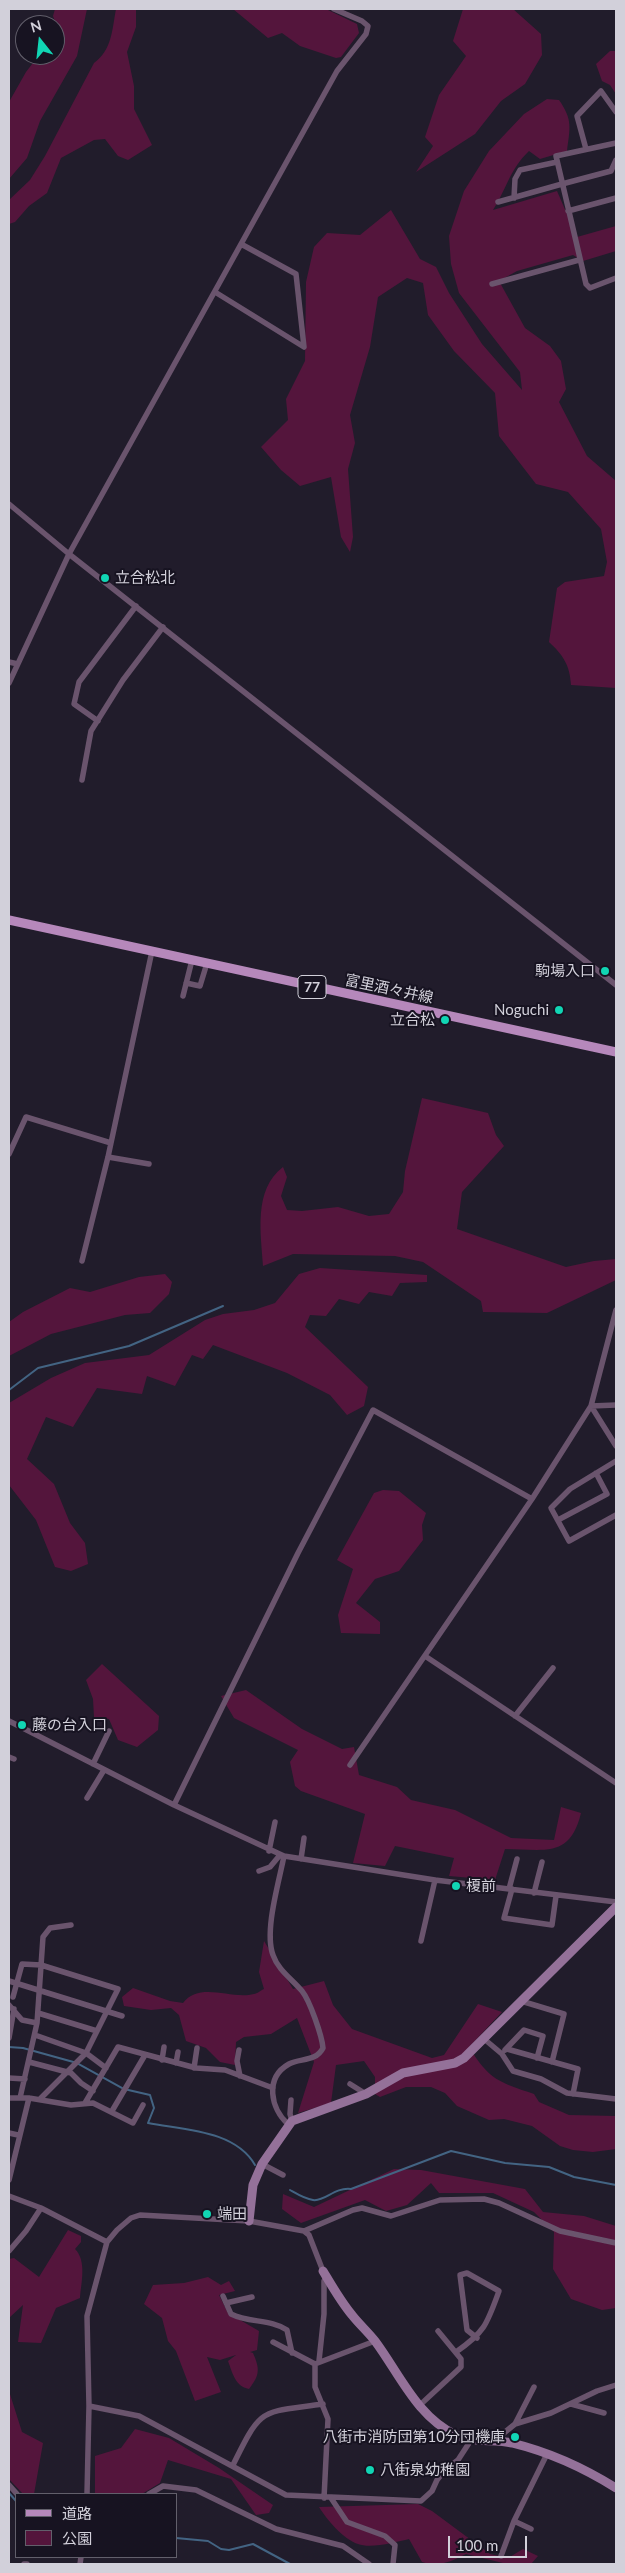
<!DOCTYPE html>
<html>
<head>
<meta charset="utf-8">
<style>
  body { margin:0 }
  #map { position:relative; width:625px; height:2573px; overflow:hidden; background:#211c2b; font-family:Lato,"Noto Sans JP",sans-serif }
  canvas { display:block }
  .frame { position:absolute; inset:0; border:10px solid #d2d0da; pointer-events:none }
  .legend { position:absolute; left:15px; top:2493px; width:162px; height:65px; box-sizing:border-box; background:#171321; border:1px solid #625f6b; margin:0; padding:6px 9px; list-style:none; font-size:15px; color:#d2d0da }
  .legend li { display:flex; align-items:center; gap:10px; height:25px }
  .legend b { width:25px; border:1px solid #625f6b }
  .north { position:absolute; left:15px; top:15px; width:50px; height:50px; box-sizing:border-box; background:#171321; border:1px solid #625f6b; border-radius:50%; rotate:344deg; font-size:14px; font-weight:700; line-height:20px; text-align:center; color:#d2d0da }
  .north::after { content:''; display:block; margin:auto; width:18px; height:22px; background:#11d5b4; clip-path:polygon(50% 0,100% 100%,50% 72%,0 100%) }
  .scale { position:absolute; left:448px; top:2536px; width:79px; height:22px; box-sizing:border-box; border:2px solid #d2d0da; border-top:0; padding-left:6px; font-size:15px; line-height:18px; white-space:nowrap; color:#d2d0da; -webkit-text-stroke:4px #171321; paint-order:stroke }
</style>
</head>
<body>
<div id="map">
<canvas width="625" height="2573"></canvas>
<div class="frame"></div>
<ul class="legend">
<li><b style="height:6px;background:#b688bb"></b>道路</li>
<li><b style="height:14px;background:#54153c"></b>公園</li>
</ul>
<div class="north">N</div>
<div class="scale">100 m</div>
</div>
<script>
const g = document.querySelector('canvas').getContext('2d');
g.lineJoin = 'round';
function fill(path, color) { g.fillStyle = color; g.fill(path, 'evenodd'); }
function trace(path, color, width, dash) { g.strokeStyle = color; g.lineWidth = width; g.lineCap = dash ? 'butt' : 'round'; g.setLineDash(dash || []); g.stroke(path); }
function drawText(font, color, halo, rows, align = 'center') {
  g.font = font + ' Lato,"Noto Sans JP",sans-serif'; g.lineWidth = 4; g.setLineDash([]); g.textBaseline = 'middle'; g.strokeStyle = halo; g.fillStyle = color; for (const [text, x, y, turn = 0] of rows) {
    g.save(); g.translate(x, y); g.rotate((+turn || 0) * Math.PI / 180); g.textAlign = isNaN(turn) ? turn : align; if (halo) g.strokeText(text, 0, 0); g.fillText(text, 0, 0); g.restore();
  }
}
fill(new Path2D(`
  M55,9H87L77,56L40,121L27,158L9,179V102L26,72L39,55H55V34L58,30L53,16Z
  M116,9H136V27L127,52L134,86V109L152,145L128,160L118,156L105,139L94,140L61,158L47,193L29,206L15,222L9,224V200L30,180L45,156L94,63C112,50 112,30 116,9Z
  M233,9H326L357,24L359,33L341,57L336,58L300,46L282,33L268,38Z
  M463,9H513L541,34L542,55L525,84L501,101L475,134L416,172L433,146L425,137L439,95L466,56L453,41Z
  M610,51H616V94L610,85L602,81L596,64Z
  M547,99L559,100C573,120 570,128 567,151L540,159L529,151C510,169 507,188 493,210L557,191L577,237L616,226V251L583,261L573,255L517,271L499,281L525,328L550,346L561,361L566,389L559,402L587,456L616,481V688L571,685C570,665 563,655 549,642L557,588L565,582L604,576L607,562L601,529L568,492L536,484L499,436L495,393L454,351L428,315L423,283L407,278L378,297L370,347L350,415L355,443L348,469L353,537L350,552L341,537L331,477L300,486L281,470L261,447L288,420L286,399L305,361L306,282L314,247L327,233L360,235L391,210L420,259L436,267L449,293L482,344L522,390L520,372L459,293L451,264L449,236L464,191L489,151L524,114Z
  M422,1098L488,1113L496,1135L504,1146L462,1192L457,1229L566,1267L594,1261L616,1259V1280L547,1313L483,1312L481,1301L423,1262L395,1256L293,1254L263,1266C261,1233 253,1190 283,1167L287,1177L281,1196L287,1210L302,1211L338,1207L369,1216L389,1214L403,1192L405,1171Z
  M320,1268L427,1275V1282L400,1283L392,1296L369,1292L359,1304L339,1299L326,1316L310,1315L305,1327L368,1387L364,1406L347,1415L330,1395L287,1373L213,1345L203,1359L192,1355L175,1386L147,1376L142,1394L97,1388L73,1427L46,1417L27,1459L54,1484L70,1523L85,1543L88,1564L71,1571L55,1567L36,1520L9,1485V1403L51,1378L85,1363L149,1355L205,1320L223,1314L254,1310L275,1303L299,1274Z
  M165,1274L172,1282L169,1294L150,1313L125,1315L51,1334L9,1356V1322L23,1312L70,1288L90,1292L139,1277Z
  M383,1490L399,1491L426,1513L422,1525L423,1540L399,1571L375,1579L356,1603L380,1622V1634L341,1633L338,1615L353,1569L337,1560L374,1493Z
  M102,1664L159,1716L158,1730L137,1747L118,1740L109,1719L94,1717L93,1699L86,1680Z
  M246,1690L302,1729L342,1749L354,1747L359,1775L397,1787L411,1800L455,1810L511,1838L554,1840L561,1807L581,1813C570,1859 544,1849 505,1849L495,1880L449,1876L454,1858L395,1846L385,1866L353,1863L365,1814L301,1791L295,1786L290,1762L298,1750L234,1718L221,1696Z
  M264,1941L293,1989L324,1981L333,2005L352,2029L432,2058L444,2055L478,2004L502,2012L469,2047C489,2080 499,2082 534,2094L539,2102L569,2115L616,2116V2149L593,2152L573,2150L560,2146L532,2126L504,2119L489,2120L457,2106L445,2093L431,2087H406L380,2097L375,2094V2077L364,2061L336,2065L331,2103L298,2113L314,2062L297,2018L271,2034L244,2037L236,2042L235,2065L220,2062L206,2048L186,2041L179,2015L171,2008L151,2010L124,2006L122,1997L133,1988L170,2001L183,2003C200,1981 231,2000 254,1994C257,1994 261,1990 264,1989L259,1972Z
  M394,2169L421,2170L525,2189L543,2212L584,2216L616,2226V2308L602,2310L571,2299L553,2269L554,2232L534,2212L493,2193H439L431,2183L407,2205L386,2211L365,2200L301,2223L282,2209L283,2194L314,2207Z
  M68,2230L81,2236V2242L75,2249C87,2261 81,2283 80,2298L56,2308L41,2343L18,2342L23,2305L9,2318V2259L14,2258L39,2277Z
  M208,2277L221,2285L229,2281L235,2291L219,2295L228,2313L259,2331L257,2350L250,2352L253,2353C260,2369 260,2375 249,2389C235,2386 233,2374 228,2361L236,2355L220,2360L207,2357L221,2392L195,2401L176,2351L168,2341L162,2318L144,2304L153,2285L184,2283Z
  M9,2391L22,2432L43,2443L34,2494H23L9,2479Z
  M135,2429L169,2438L219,2468L273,2505L269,2513L256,2515L231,2479L168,2460L160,2483L142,2494H95V2456L121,2448Z
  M418,2504L432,2511L490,2554L508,2558L523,2549L538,2556L531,2564H507L466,2554C450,2562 440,2567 422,2562L409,2539C396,2542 371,2549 358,2544C343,2539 327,2520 319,2507Z`), '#54153c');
trace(new Path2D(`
  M9,1390L38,1368L129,1346L223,1306
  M9,2047L23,2048L77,2063L124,2089L150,2095L154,2108L148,2123C184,2130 235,2130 255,2165
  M290,2190C297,2194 305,2199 313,2200C325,2202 334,2187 351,2189L451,2151L505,2163L549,2167L574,2177L616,2185
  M9,2493L16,2501
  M176,2538L208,2541L221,2549L229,2550L253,2544L290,2564`), '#436483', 2);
trace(new Path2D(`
  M616,143L556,156L586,284L590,288L616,278
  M586,149L577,116L601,91L616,112
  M562,184L611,171L616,160
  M514,198L515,179L520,170L557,162
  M498,202L562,184
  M568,211L616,198
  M492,284L579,260
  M215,292L304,347L296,274L241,244
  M9,504L69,554L616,985
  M9,662L18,664
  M9,683L69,554L337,71L366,34L368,26L362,21L334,9
  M98,721L74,704L79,682L136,606
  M82,780L91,731L123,680L163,627
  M186,983L200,986L207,963
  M183,996L192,960
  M9,1154L26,1117L111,1143
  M108,1157L149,1164
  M82,1261L108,1157L152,951
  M591,1406L616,1446
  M591,1406L616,1405
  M616,1461L570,1489L551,1508L569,1541L616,1515
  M558,1520L607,1494L596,1473
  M425,1656L616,1783
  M515,1716L553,1668
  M9,1721L174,1805L284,1856L435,1880L616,1902
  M9,1757L14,1759
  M93,1764L109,1731
  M350,1765L532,1499L591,1406L616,1310
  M87,1798L104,1770
  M174,1805L298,1553L373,1410L532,1499
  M269,1851L275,1822
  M284,1856C279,1882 264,1931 273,1955C278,1970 292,1979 302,1991C310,2001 322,2036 323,2048C316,2062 300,2058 289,2064C264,2078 271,2109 288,2124
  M301,1859L304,1838
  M259,1871L270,1867L280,1855
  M509,1889L517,1859
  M512,1889L504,1918L552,1925L556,1896
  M534,1893L542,1862
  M421,1941L435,1880
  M9,1981L122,2016
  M13,1997L22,1964L41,1965L118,1989L86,2053L40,2099
  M521,2001L564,2014L552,2062
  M9,2005L22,2020L37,2023
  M38,2013L97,2031
  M35,2035L86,2053L106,2068
  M9,2038L14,2009
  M483,2038L502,2054L513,2071L541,2079L567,2093L616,2099
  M507,2049L578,2069L573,2094
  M239,2050L237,2061L240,2076
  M505,2050L524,2030L543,2036L537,2058
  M162,2060L164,2047
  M29,2062L71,2073L81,2083L93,2091
  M176,2063L178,2052
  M194,2068L197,2048
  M9,2078L25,2079
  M350,2084L366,2094
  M9,2098H29L71,2105L93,2103L133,2123L143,2105
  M20,2098L37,2023L43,1937L50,1928L71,1925
  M291,2100L290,2114L292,2121
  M85,2103L118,2047L196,2068L225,2070L273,2088
  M112,2111L145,2055
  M9,2133L18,2135
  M262,2164L283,2175
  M9,2180L29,2098
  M9,2196L41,2208L107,2242
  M304,2231L353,2210L362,2208L391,2216L440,2200L484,2199L499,2203L560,2231L616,2243
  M9,2251L26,2231L41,2208
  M223,2296L231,2314C249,2323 271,2319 287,2330L292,2353
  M226,2303L252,2297
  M273,2342L315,2364
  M456,2352C485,2332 487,2324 499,2291L467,2273L460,2275L467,2330L477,2338
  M319,2361L324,2314V2281L326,2277
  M571,2404L604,2413
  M420,2405L461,2367V2359L438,2331
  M89,2406L139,2416L286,2495L421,2501L432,2491L437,2480L445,2470L458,2460L471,2440
  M515,2424L534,2387
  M494,2441L515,2424L551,2413L597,2391L616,2385
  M233,2465C262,2406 260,2413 323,2404
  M9,2485L17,2494
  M87,2494L89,2406L87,2316L107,2242L117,2230L131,2218L140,2215L249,2221L304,2231L309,2235L323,2271
  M149,2494L163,2486L196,2490L276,2529L343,2546L369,2564
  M324,2498L328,2419L315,2387V2364L375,2341
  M331,2498L347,2522L385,2536L395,2545L393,2564
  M514,2521L531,2529
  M501,2556L514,2521L547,2454
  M24,2564H27
  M80,2564L81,2557`), '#6a546d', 5.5);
trace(new Path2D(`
  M249,2221L253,2185L262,2164L292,2121L366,2094L403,2073L455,2063L464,2058L616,1907
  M323,2271C332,2286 341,2302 352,2315C359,2324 368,2332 375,2341C399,2373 417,2417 456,2435C474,2443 493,2439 512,2443C549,2452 584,2468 616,2488`), '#947199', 9);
trace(new Path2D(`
  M9,920L616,1052`), '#b688bb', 9);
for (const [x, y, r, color] of [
  [105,578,5,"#11d5b4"],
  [605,971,5,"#11d5b4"],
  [559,1010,5,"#11d5b4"],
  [445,1020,5,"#11d5b4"],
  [22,1725,5,"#11d5b4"],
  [456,1886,5,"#11d5b4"],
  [207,2214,5,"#11d5b4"],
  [515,2437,5,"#11d5b4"],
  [370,2470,5,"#11d5b4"]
]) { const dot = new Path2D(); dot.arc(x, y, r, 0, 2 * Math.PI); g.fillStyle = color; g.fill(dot); trace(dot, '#171321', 2); }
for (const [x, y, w] of [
  [312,987,28]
]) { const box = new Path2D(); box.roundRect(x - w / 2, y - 11.5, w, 23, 4); g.fillStyle = '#171321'; g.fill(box); trace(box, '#d2d0da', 1); }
drawText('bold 14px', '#d2d0da', null, [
  ["77",312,987]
]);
drawText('15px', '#d2d0da', '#171321', [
  ["立合松北",115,578],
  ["駒場入口",595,971,"right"],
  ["Noguchi",549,1010,"right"],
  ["立合松",435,1020,"right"],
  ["藤の台入口",32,1725],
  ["榎前",466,1886],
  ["端田",217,2214],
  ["八街市消防団第10分団機庫",505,2437,"right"],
  ["八街泉幼稚園",380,2470]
], 'left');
drawText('15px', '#d2d0da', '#171321', [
  ["富里酒々井線",389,989,12]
]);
</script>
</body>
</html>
